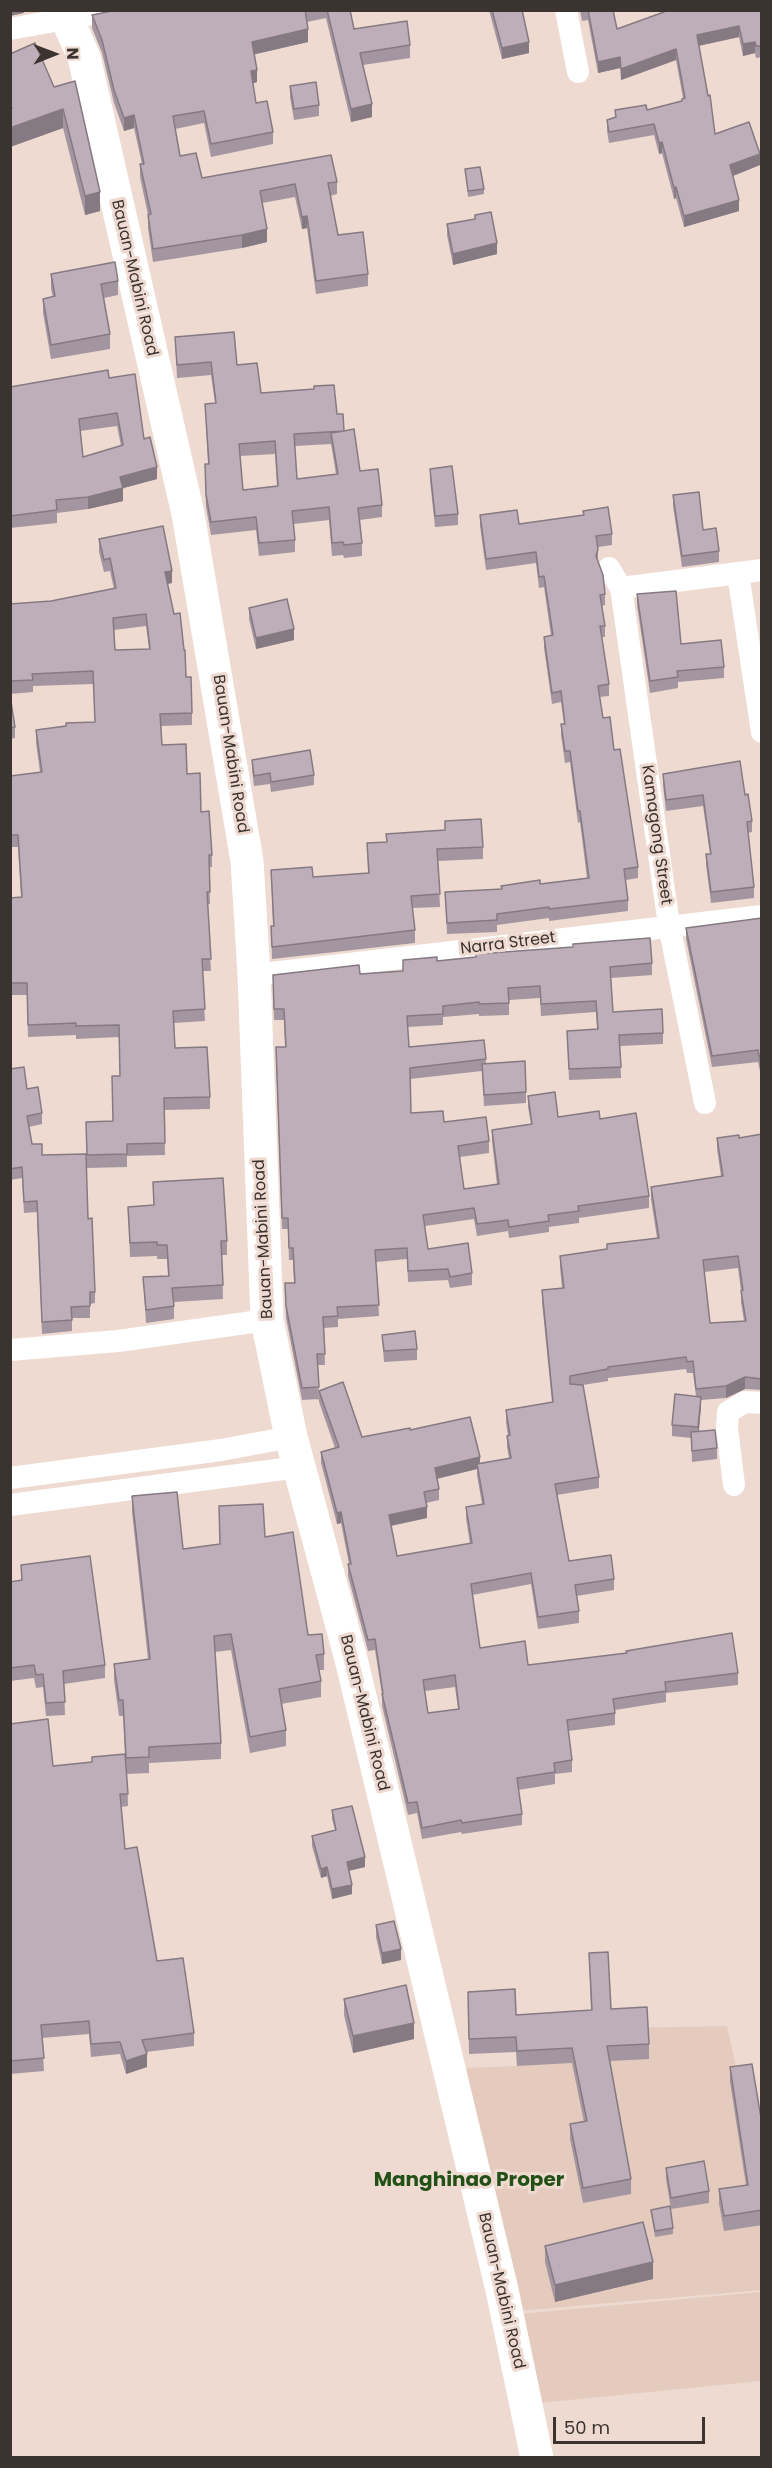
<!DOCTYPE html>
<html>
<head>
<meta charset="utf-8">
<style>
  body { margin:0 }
  #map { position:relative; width:772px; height:2468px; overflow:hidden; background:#eedad0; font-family:Poppins,sans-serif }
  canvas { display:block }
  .frame { position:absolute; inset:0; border:12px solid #3b332f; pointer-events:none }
  .north { position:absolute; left:24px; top:24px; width:60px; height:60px; -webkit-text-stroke:4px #eedad0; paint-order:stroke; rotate:89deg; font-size:16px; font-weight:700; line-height:24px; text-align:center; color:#3b332f }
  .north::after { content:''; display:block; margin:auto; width:21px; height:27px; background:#3b332f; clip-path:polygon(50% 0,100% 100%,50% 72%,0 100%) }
  .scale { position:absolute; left:553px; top:2417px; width:152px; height:27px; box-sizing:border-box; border:3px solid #3b332f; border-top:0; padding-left:8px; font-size:18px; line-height:21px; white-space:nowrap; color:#3b332f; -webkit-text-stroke:4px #eedad0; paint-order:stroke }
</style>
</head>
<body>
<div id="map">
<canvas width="772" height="2468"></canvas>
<div class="frame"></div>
<div class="north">N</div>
<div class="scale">50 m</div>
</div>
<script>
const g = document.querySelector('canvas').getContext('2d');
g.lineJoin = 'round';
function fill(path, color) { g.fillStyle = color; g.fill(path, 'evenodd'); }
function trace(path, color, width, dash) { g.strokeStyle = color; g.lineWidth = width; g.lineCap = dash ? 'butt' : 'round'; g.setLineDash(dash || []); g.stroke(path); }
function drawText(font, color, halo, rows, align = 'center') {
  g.font = font + ' Poppins,sans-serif'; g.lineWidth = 6; g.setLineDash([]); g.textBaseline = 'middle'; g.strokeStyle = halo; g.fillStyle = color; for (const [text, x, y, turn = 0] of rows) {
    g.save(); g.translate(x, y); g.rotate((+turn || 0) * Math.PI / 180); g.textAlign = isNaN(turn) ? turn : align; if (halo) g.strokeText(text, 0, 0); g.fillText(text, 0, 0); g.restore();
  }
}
fill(new Path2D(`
  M727,2026L756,2156H761V2290L517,2311L466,2068L517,2066L515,2030Z
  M761,2292V2381L539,2403L519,2314Z`), '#e4cbbd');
trace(new Path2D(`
  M566,10L578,72
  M10,29L115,10
  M609,568L621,588L669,925L705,1103
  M738,574L762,732
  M621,588L762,570
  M254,975L762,916
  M10,1350L118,1341L267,1320
  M10,1478L221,1450L291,1437
  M734,1485L727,1428L728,1412L745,1402L762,1403
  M10,1505L299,1467`), '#fff', 22);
trace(new Path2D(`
  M61,10L67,19L84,57L188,514L247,861L254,975L267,1320L291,1437L352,1663L502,2290L537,2458`), '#fff', 33);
fill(new Path2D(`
  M117,10H350L354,29L410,45V58L363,65L372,117L351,122L326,18L307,22L308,42L254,54L257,82L253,83L256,103L273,132V144L211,157L204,123L175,129L180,156L202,178L337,182V194L330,196L338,235L368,274V286L316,294L307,228L302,229L295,197L262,203L267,242L242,248L153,262L148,228V215L140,177V164H142L134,128L124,131L114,103L102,53L92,28V15Z
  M489,10H522L529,53L502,59Z
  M580,10H613L617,29L662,13L661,10H762V57L756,58L755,53L743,56L739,37L699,46L715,134L760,165L733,176L739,211L684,227L676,198L674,199L662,153L659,154L654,135L609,143L607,131V120L615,118V110H647L682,101L683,98L676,60L621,80L620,68L598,73L588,20L582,21Z
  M10,54L54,87L100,211L85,215L63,128L10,147Z
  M290,86L319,105V116L294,120L290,97Z
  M465,169L484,189V194L468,197Z
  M475,215L497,254L453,265L447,235V224L475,219Z
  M51,274L118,281V295L104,298L110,334V349L51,359L43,313V299L53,297L51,289Z
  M175,337L237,365L261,393L337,414L360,471L382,505V517L360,520L362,543V556L344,558L343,555L332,556L329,520L294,524L295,540V552L259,556L256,530L211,535L206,507L205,464H208L205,404L215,403L211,375L177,378ZM331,444L336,474L297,479L295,446ZM275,454L277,486L243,490L240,456Z
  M109,378L144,439L157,479L123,488V501L88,509L57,513V523L10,528V387ZM117,426L121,446L83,457L80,431Z
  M430,469L458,514V525L435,527L430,480Z
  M673,495L703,530L719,551V562L682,567L673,506Z
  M583,511L612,534V545L598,547V562L605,594V605L602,606L605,626V637H602L609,684V696L599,697L603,718L614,750L638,867V878L626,880L628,900V911L549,921V918L497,925V932L447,934L445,892L501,889L587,878L580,822L578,823L570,762L565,763L561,735V724H564L561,702L552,704L544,648V637L551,636L544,587L539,588L536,563L486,570L480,526V515L519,524L583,515Z
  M99,539L172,583L168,584L192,713V725L161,726L162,745L187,774L201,812L212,855V867H209L210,904H207L211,971H202L205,1021L174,1023L175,1048L210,1097V1109L164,1110L165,1155L127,1156V1167L87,1168L86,1122L113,1121L120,1076L119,1037L76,1039V1035L28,1037L27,995H10V898L21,897L18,847H10V776L40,772L36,743V730L95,722L93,684L33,686V692L10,694V604L51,601L114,589L110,571L104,572L99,552ZM146,626L149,649L115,650L114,630Z
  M637,594L681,644L724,667V678L678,682V688L650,693L637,605Z
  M249,608L294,640L256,649L249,619Z
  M10,695L15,727V738L10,739Z
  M252,760L314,775V785L271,792L270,784L254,786L252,770Z
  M663,774L745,795L752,821V832L748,833L754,887V898L711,903L706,865V854H710L703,806L666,811L663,785Z
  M445,821L483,847V859L438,861L440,907L412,908L415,930V943L272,959L271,926H273L271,870L313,877L368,873L367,843L386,842L445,830Z
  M762,918V1081L758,1062L712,1067L686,939V928Z
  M403,960L437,961L652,963V975L611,978L613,1012L663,1033V1044L620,1046L621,1078L569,1080L567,1031L597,1029L596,1012L541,1016L540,998L509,1000V1015L479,1016V1014L443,1017V1025L407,1027L409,1047L484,1040L486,1063L526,1092V1103L484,1106L482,1071L410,1079L411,1113L444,1122L489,1141V1153L460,1157L464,1189L497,1185L492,1141V1130L531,1124L528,1107V1096L558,1117L600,1119L649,1196V1208L579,1218V1223L549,1227V1232L509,1238L508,1231L477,1236L474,1219L425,1226L428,1249L472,1273V1285L450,1288L448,1280L408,1282L407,1259L376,1262L379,1316L338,1319V1327L324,1328L325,1365H318L319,1399L302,1400L286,1318L285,1283H294L293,1260H289L288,1229H282L276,1059L285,1047L284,1020H274L273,986L360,974L403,971Z
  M10,1069L27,1089L42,1113V1124L29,1127L32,1144L42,1155L88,1219L95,1292V1303L90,1304V1318H72V1331L42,1334L37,1212L24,1213L22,1178L10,1180Z
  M762,1134V1390L745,1389L726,1398L701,1400L699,1432L717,1448V1459L692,1462L691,1438L672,1436V1425L696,1396L693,1373H687L686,1369L608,1378V1381L583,1385L599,1477V1488L557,1495L569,1561L614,1579V1590L576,1596L579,1611V1623L538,1629L531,1584L472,1595L480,1648L528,1665L738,1673V1685L666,1693V1702L615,1710V1725L568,1731L572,1760V1772L555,1774V1784L518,1790L522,1814V1825L462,1834L461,1832L422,1839L417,1813L408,1815L382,1706V1694L375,1650L368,1651L348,1576V1564H349L341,1523L337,1524L321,1463V1452L335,1448L319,1402V1391L362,1437L410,1430L480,1463L509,1458L507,1447V1436H508L506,1422V1410L552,1402L542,1302V1290L562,1288L560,1267V1256L607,1249V1244L657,1238L651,1199V1187L721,1176L717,1149V1138H739ZM738,1268L741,1291V1302L744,1321L710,1323L704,1272ZM477,1469V1475L482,1504L466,1507V1518L470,1544L397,1556L391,1526L427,1518L426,1503L439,1500V1489L437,1479ZM455,1687L458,1709L428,1713L425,1691Z
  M153,1182L227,1241V1255H222L223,1299L174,1302V1319L146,1323L143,1277L168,1276L167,1259H157V1256L130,1257L128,1207L154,1205Z
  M382,1335L417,1349V1360L384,1362Z
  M132,1496L183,1549L220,1544L219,1506L265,1537L308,1635L324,1654V1670H319L321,1681V1697L281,1704L286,1730V1746L250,1753L231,1650L215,1652L221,1743V1759L149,1763V1773L127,1774L128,1806L121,1807L125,1849L157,1961L194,2033V2046L146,2052L147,2067L126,2074L120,2054L91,2057L89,2034L42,2038L44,2071L10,2074V1724L53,1766L92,1762L125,1754L123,1716H119L114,1680V1664L148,1659L132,1512Z
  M21,1565L105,1665V1678L64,1684L65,1715L46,1716L43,1687L36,1688L34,1678L10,1681V1582L21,1580Z
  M332,1810L365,1867L349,1871L352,1894L332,1899L327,1876L321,1878L312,1846V1836L335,1830L332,1819Z
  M376,1925L401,1960L382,1964L376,1937Z
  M589,1953L611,2009L649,2044V2059L610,2061L631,2179V2194L583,2203L570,2139V2124L584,2122L572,2063L517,2066L516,2052L469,2054L468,1992L516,2015L591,2011Z
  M344,1999L414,2039L353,2053L344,2015Z
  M730,2067L762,2124V2225L724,2231L719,2204V2189L746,2185L730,2082Z
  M666,2168L709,2191V2203L671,2209L666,2179Z
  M651,2210L673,2228V2234L655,2237Z
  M545,2246L653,2279L555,2302L545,2262Z`), '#a396a0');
fill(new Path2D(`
  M10,10H24V13L10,16Z
  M739,26V37L697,46V35Z
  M308,29V42L252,55V42Z
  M529,42V53L502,59V48Z
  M755,42V53L743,56V44Z
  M676,49V60L621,80V69Z
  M620,57V68L598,73V62Z
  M257,70V82L251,84V71Z
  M372,104V117L351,122V109Z
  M63,109V128L10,147V128Z
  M134,115V128L124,131V118Z
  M662,142V153L659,154V143Z
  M760,154V165L730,177V165Z
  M676,187V198L674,199V188Z
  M100,192V211L85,215V196Z
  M739,200V211L684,227V216Z
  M307,216V228L302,229V217Z
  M267,229V242L242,248V235Z
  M497,243V254L453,265V254Z
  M157,467V479L120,489V477Z
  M123,488V501L88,509V497Z
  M172,571V583L165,584V572Z
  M294,629V640L256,649V638Z
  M745,1377V1389L726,1398V1386Z
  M701,1397V1408L698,1438V1427Z
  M480,1457V1469L477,1464V1469L435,1479V1468Z
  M427,1507V1518L389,1526V1515Z
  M341,1512V1523L337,1524V1513Z
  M365,1857V1867L347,1871V1862Z
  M327,1867V1876L321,1878V1869Z
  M352,1885V1894L332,1899V1889Z
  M401,1949V1960L382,1964V1953Z
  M414,2023V2039L353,2053V2036Z
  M147,2054V2067L126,2074V2061Z
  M653,2262V2279L555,2302V2285Z`), '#857a82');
const building = new Path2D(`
  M117,10H305L308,29L252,42L257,70L251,71L256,103L267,101L273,132L211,144L204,111L173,116L180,156L196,153L202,178L331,155L337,182L328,183L338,235L363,232L368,274L316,281L307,216L302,217L295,184L260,191L267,229L242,235L153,249L148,215L151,214L140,164H144L134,115L124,118L114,90L102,40L92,15Z
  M327,10H350L354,29L407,21L410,45L360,53L372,104L351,109Z
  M492,10H522L529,42L502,48Z
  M588,10H613L617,29L664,12V10H762V46H756L755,42L743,44L739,26L697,35L708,96L710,95L715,134L749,122L760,154L730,165L739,200L684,216L676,187L674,188L662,142L659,143L654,124L609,132L607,120L616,117L615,110L646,105L647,110L682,101V99L685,98L676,49L621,69L620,57L598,62Z
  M35,43L54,87L75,81L100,192L85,196L63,109L10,128V109L12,108L10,105V54Z
  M316,82L319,105L294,109L290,86Z
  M480,167L484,189L468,191L465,169Z
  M491,212L497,243L453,254L447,224L475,219V215Z
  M115,262L118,281L101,284L110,334L51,345L43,299L55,296L51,274Z
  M234,332L237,365L257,363L261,393L314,389V386L334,385L337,414H343L344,431L354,429L360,471L378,469L382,505L358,508L362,543L344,545L343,542L332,543L329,507L292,511L295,540L259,543L256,517L211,522L206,495L205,464H209L205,404L216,403L211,362L177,365L175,337ZM344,431L331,433L338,474L297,479L294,434ZM275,441L278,486L243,490L239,444Z
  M108,370L109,378L135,374L144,439L150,437L157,467L120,477L123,488L88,497L56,500L57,510L10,516V387ZM117,413L123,445L83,457L79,419Z
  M452,466L458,514L435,516L430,469Z
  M699,492L703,530L716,528L719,551L682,556L673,495Z
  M608,507L612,534L596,536L598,549L596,556L603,575L605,594L600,595L605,626H600L609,684L598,686L603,718L610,717L614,750L620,749L638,867L624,869L628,900L549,909V907L497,914V920L447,923L445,892L502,889L501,886L540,880V884L589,878L580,811H578L570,751H565L561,724H565L561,691L552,693L544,637L553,635L544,576L539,577L536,552L486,559L480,515L517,510L519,524L584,515L583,511Z
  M163,526L172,571L165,572L174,614L180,613L184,650H185L186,677H191L192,713L160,714L162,745L186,744L187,774L200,773L201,812L209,811L212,855H209L210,892H207L211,959H202L205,1009L173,1011L175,1048L207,1047L210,1097L164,1098L165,1143L127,1144V1154L87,1155L86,1122L113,1121L112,1076H120L119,1025L76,1026V1023L28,1025L27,983H10V898L22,897L18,835H10V776L42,772L36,730L66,726V723L95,722L93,671L32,674L33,680L10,681V604L51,601L116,588L110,558L104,560L99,539ZM146,614L150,649L115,650L113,618Z
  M676,591L681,644L721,640L724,667L677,671L678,677L650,681L637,594Z
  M287,599L294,629L256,638L249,608Z
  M10,695L15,727L10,728Z
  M310,750L314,775L271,782L270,773L254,776L252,760Z
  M740,761L745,795L748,794L752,821L747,822L754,887L711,892L706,854H711L703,795L666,800L663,774Z
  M481,819L483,847L437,849L440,894L411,896L415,930L272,947L271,926H274L271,870L312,867L313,877L369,873L367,843L387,842L386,834L445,830V821Z
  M762,918V1069L758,1050L712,1056L686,928Z
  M650,938L652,963L610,967L613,1012L662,1009L663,1033L619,1035L621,1067L569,1069L567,1031L598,1029L596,1001L541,1004L540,986L508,988L509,1003L479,1004V1002L443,1006V1014L407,1016L409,1047L484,1040L486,1059L410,1068L411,1113L443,1111L444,1122L486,1117L489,1141L458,1146L464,1189L499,1184L492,1130L532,1124L528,1096L555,1092L558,1117L599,1111L600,1119L636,1113L649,1196L578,1206L579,1211L548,1215L549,1221L509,1227L508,1220L477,1224L474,1208L423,1215L428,1249L468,1243L472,1273L450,1277L448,1269L408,1271L407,1248L375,1250L379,1305L337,1307L338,1316L323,1317L325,1354H317L319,1387L302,1388L286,1306L285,1283H295L293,1248H289L288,1218H282L276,1047H286L284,1009H274L273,975L359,965L360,974L403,971V960L437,957V961L476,957V954L573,947V944Z
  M525,1061L526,1092L484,1095L482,1064Z
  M24,1067L27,1089L38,1087L42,1113L27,1116L32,1144H42V1155L86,1154L88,1219L92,1218L95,1292H90V1306L71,1307L72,1320L42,1322L37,1201L24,1202L22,1167L10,1169V1069Z
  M762,1134V1379L745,1377L726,1386L696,1389L693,1361L687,1362L686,1357L608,1367V1369L570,1376V1384L583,1385L599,1477L555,1484L569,1561L611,1555L614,1579L575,1585L579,1611L538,1617L531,1573L471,1584L480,1648L525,1641L528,1665L627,1653L626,1651L732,1633L738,1673L665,1682L666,1691L613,1699L615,1713L567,1720L572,1760L554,1763L555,1772L517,1778L522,1814L462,1823L461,1820L422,1828L417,1802L408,1803L382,1694H383L375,1639L368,1640L348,1564H351L341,1512L337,1513L321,1452L339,1447L319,1391L343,1382L362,1437L410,1428V1430L470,1417L480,1457L435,1468L439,1489L424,1492L427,1507L389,1515L397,1556L472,1543L466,1507L484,1504L477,1464L511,1458L507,1436L510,1435L506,1410L553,1402L542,1290L564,1288L560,1256L607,1249V1244L659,1238L651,1187L723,1176L717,1138L739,1135V1138ZM738,1256L743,1290L741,1291L746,1321L710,1323L703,1260ZM455,1675L459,1709L428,1713L423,1680Z
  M223,1178L227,1241H221L223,1285L172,1288L174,1306L146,1310L143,1277L169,1276L167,1245H157V1242L130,1243L128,1207L154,1205L153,1182Z
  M415,1331L417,1349L384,1351L382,1335Z
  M675,1394L701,1397L698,1427L672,1425Z
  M715,1430L717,1448L692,1451L691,1432Z
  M177,1492L183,1549L220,1544L219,1506L263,1504L265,1537L293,1532L308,1635L322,1634L324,1654L316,1655L321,1681L279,1689L286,1730L250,1737L231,1634L214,1636L221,1743L149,1747V1757L126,1758L123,1700H119L114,1664L150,1659L132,1496Z
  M90,1556L105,1665L63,1671L65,1702L46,1703L43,1674L36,1675L34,1665L10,1668V1582L22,1580L21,1565Z
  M48,1719L53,1766L92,1762V1757L125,1754L128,1794H120L125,1849L137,1847L157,1961L183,1958L194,2033L142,2040L147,2054L126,2061L120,2042L91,2044L89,2021L41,2025L44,2058L10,2061V1724Z
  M352,1806L365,1857L347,1862L352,1885L332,1889L327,1867L321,1869L312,1836L336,1830L332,1810Z
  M394,1921L401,1949L382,1953L376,1925Z
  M608,1952L611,2009L647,2007L649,2044L607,2046L631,2179L583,2188L570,2124L587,2121L572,2048L517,2051L516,2037L469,2039L468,1992L515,1989L516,2015L592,2010L589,1953Z
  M406,1985L414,2023L353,2036L344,1999Z
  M752,2064L762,2124V2210L724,2216L719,2189L748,2185L730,2067Z
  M704,2161L709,2191L671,2198L666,2168Z
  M670,2206L673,2228L655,2231L651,2210Z
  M643,2222L653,2262L555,2285L545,2246Z`);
fill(building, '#beaeba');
trace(building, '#857a82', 1.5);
drawText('16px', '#3b332f', '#eedad0', [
  ["Bauan-Mabini Road",134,278,77],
  ["Bauan-Mabini Road",230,754,81],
  ["Kamagong Street",656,835,82],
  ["Narra Street",508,944,-7],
  ["Bauan-Mabini Road",264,1239,-93],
  ["Bauan-Mabini Road",364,1713,76],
  ["Bauan-Mabini Road",501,2291,77]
]);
drawText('bold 20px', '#225017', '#eedad0', [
  ["Manghinao Proper",469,2181]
]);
</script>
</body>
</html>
